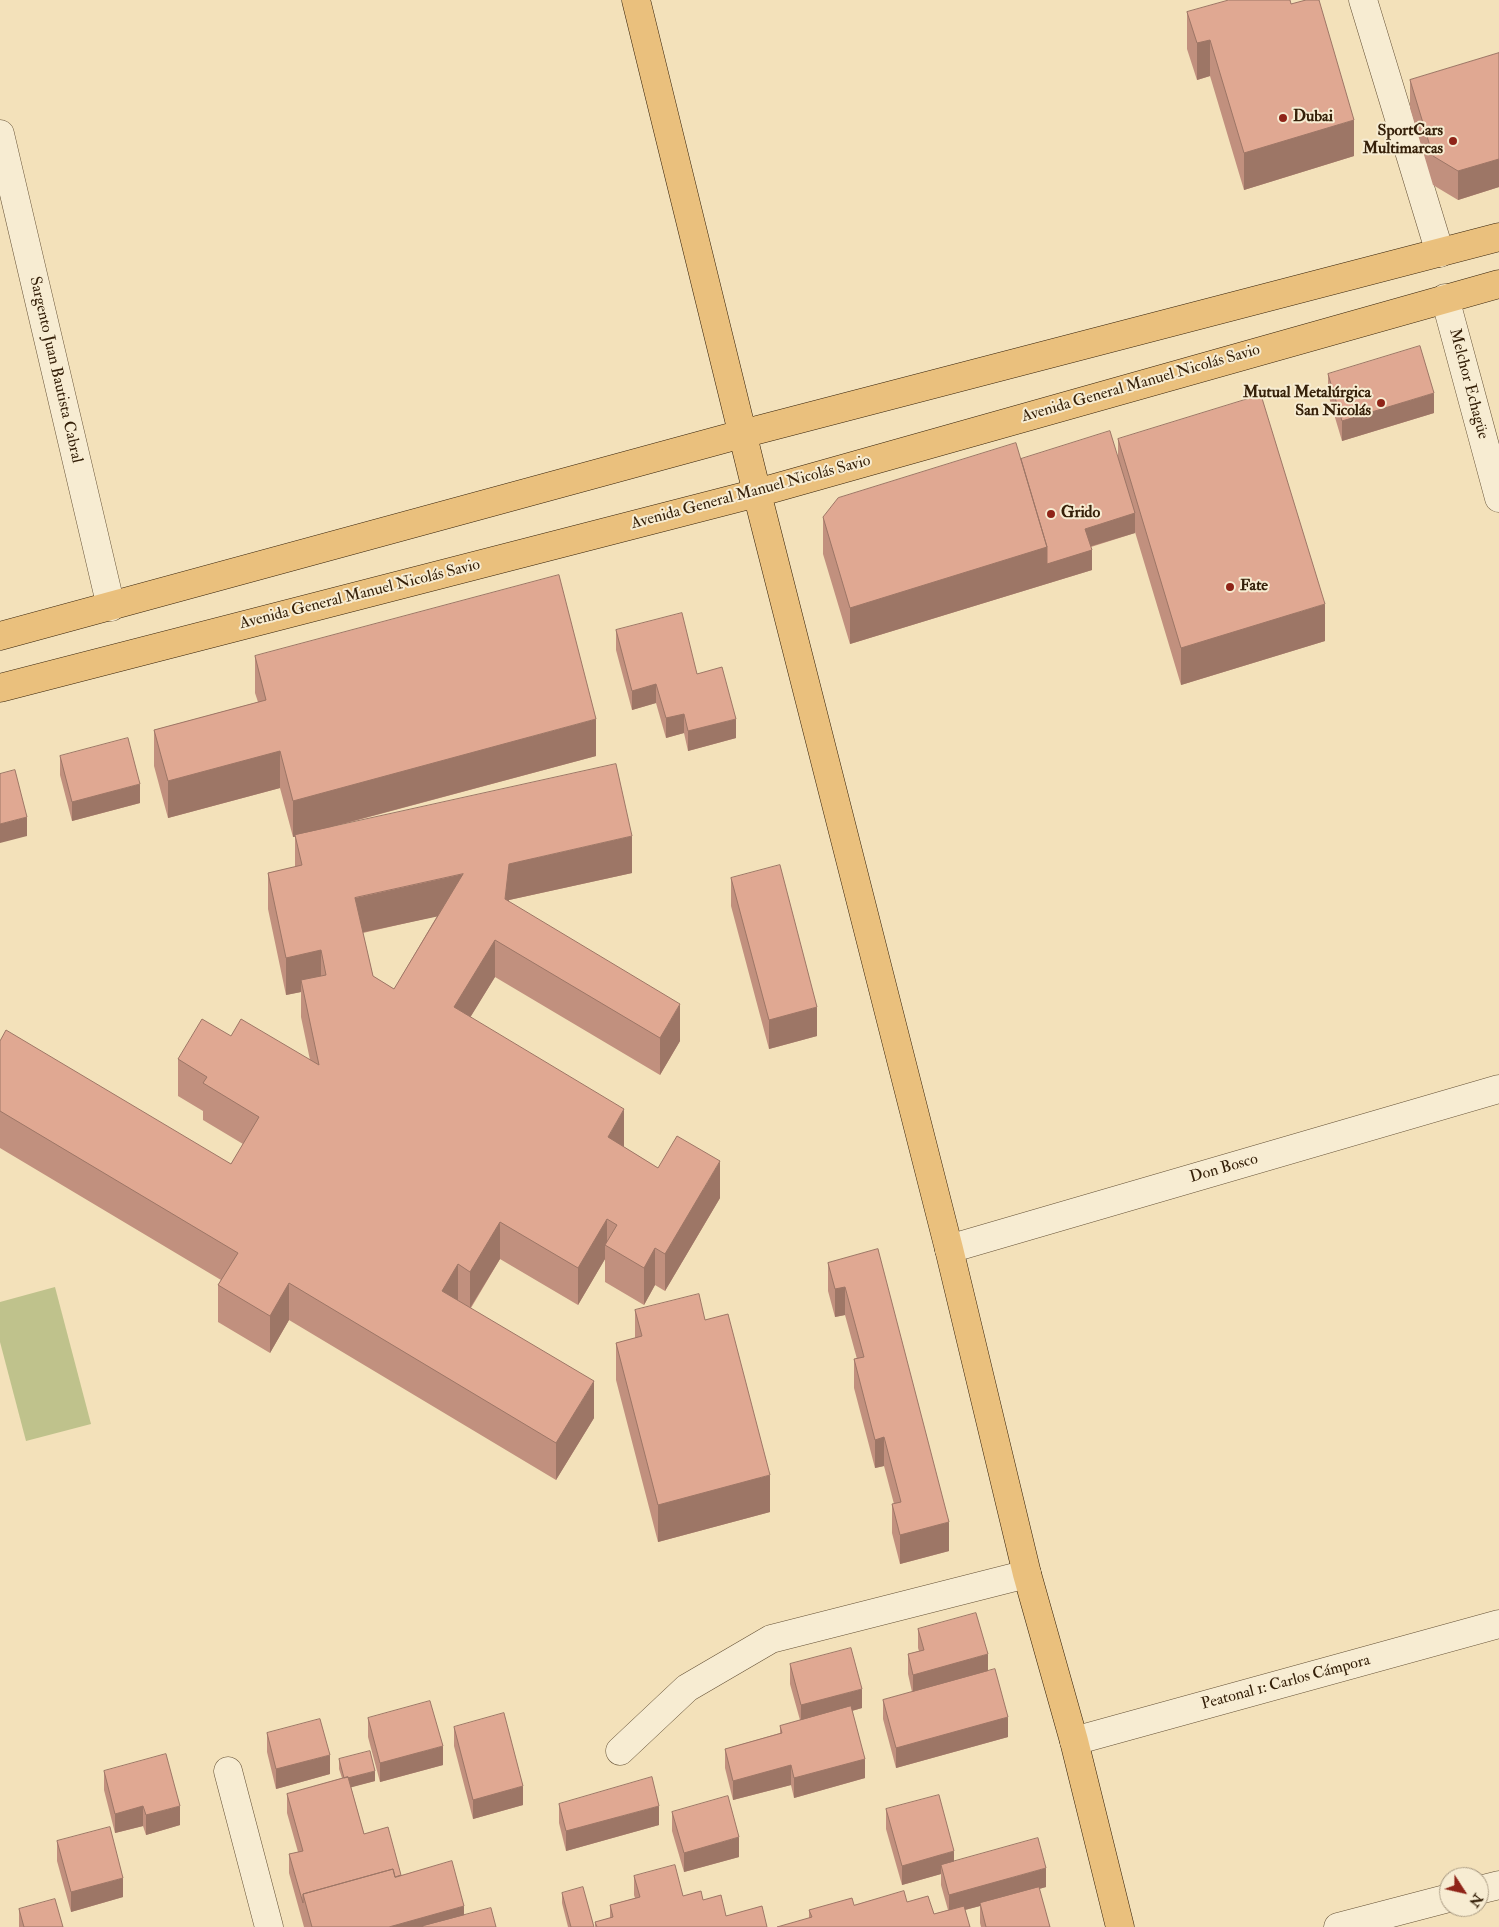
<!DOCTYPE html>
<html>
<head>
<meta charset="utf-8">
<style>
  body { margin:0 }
  #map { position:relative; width:1499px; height:1927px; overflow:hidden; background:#f3e1ba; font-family:"IM FELL Double Pica",serif }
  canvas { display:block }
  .north { position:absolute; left:1439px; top:1867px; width:50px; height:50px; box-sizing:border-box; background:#f7ecd2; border:1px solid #a99a82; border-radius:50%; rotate:125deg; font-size:14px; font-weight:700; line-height:20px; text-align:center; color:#352009 }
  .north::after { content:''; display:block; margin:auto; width:18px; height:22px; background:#8f2418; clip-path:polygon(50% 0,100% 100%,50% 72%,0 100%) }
</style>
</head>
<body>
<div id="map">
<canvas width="1499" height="1927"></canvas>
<div class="north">N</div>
</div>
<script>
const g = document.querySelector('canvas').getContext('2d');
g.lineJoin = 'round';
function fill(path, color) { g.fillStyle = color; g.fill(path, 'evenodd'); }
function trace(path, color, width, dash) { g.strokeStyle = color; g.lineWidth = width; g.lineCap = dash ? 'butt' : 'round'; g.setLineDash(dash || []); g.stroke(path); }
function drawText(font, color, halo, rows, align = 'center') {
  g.font = font + ' "IM FELL Double Pica",serif'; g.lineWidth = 4; g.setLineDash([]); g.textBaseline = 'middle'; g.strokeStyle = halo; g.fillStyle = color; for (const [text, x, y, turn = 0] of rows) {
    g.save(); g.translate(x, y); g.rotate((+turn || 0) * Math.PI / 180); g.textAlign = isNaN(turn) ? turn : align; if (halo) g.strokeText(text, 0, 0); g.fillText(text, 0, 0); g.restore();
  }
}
fill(new Path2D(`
  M55,1287L91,1424L26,1441L0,1342V1302Z`), '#bfc28c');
const minor = new Path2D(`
  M1363,0L1440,253
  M0,134L111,607
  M1445,298L1499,498
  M949,1249L1499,1089
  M1074,1741L1499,1624
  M620,1751L687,1688L771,1639L1027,1574
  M228,1771L269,1927
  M1479,1890L1499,1885
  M1338,1927L1449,1898`);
const major = new Path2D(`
  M636,0L757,493L949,1249L1027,1574L1074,1741L1120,1927
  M0,636L742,434L1499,237
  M0,688L757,493L1499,284`);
trace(minor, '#645035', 29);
trace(major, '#352009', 29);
trace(minor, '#f7ecd2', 28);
trace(major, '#eac07d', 28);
fill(new Path2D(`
  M1291,4L1354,156L1244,190L1210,76L1197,80L1187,49V12Z
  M1499,53V187L1458,200L1433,185L1410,108V80Z
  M1328,374L1434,413L1342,441L1328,394Z
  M1118,439L1325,641L1181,685L1135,532V533L1091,547L1092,570L850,644L823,554V517L1021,459L1118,458Z
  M616,630L697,674L736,738L688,751L684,733L666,738L656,703L632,710L616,650Z
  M255,656L596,756L332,827L632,873L509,900V902L680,1041L660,1075L495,977L470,1017L624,1146V1147L658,1168L720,1198L665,1291L655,1285L644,1305L605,1282V1259L578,1305L500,1259L471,1308L594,1418L556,1480L289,1320L270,1353L218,1322V1285L221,1280L0,1148V1041L231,1164L243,1144L203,1120V1111L178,1096V1059L231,1036L310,1060L301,1017V992L286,995L268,909V873L295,867V837H293L280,788L168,818L154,766V730L258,702L255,693ZM437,916L394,989L373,976L363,933Z
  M60,756L140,803L72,821L60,775Z
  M731,878L817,1036L769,1049L731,906Z
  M878,1249L949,1551L900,1564L892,1533V1504H894L884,1466L875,1468L854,1388V1359H857L845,1315L835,1317L828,1291V1263Z
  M635,1310L705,1320L770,1512L658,1542L616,1380V1343L635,1338Z
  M918,1629L988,1671L1008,1737L896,1768L883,1719V1700L912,1692L908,1674V1654L919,1651L918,1648Z
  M790,1664L862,1708L852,1711L865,1778L794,1798L791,1785L733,1800L725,1768V1749L780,1733V1726L800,1720L790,1684Z
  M368,1718L443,1765L380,1782L368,1737Z
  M454,1727L523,1805L473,1819L454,1746Z
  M267,1733L330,1774L276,1789L267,1752Z
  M339,1759L375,1781L351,1787L364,1834L401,1875L464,1915L496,1927H304L289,1873V1854L298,1852L287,1813V1794L342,1778L339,1769Z
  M104,1771L180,1825L146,1835L143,1826L115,1833L104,1790Z
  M559,1804L659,1825L566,1851L559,1823Z
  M886,1809L954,1862L1046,1887L1039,1889L1050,1927H981L980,1923V1906L965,1910L970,1927L809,1918V1910L854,1905L907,1902L934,1914L948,1910L941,1885V1874L902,1885L886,1829Z
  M672,1812L739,1857L684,1872L672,1831Z
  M57,1841L123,1897L71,1912L57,1861Z
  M634,1876L683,1896L703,1900L726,1916L767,1927H595V1922L610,1918V1905L635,1898L634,1895Z
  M562,1893L594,1927H568L562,1903Z
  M19,1909L63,1927H19Z`), '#c1907e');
fill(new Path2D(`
  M1210,40V76L1197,80V43Z
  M1354,120V156L1244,190V153Z
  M1499,159V187L1458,200V171Z
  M1434,393V413L1342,441V421Z
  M1135,513V533L1085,548V529Z
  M1047,547L1092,550V570L850,644V608Z
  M1325,604V641L1181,685V648Z
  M656,684V703L632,710V691Z
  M684,714V733L666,738V718Z
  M596,719V756L293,837V801Z
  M736,719V738L688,751V731Z
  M280,751V788L168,818V781Z
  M140,784V803L72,821V802Z
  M27,817V836L0,843V824Z
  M632,836V873L509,900L505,936V899L509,864Z
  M463,874V911L355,934V898Z
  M495,940V977L454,1044V1007Z
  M321,950V987L301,980V992L286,995V958Z
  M680,1004V1041L660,1075V1038Z
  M817,1007V1036L769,1049V1020Z
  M624,1109V1146L608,1174V1137Z
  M720,1161V1198L665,1291V1254Z
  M607,1219V1246L605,1245V1259L578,1305V1268Z
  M500,1222V1259L470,1308V1272Z
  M655,1248V1285L644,1305V1268Z
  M458,1264V1301L442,1291Z
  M289,1283V1320L270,1353V1316Z
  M845,1287V1315L835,1317V1289Z
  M594,1381V1418L556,1480V1443Z
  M884,1437V1466L875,1468V1440Z
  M770,1475V1512L658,1542V1505Z
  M949,1522V1551L900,1564V1535Z
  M988,1654V1674L913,1694V1675Z
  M862,1689V1708L801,1725V1705Z
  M1008,1717V1737L896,1768V1748Z
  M443,1746V1765L380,1782V1763Z
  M330,1755V1774L276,1789V1769Z
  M865,1759V1778L794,1798V1778Z
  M791,1765V1785L733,1800V1781Z
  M375,1771V1781L345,1789V1779Z
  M523,1786V1805L473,1819V1800Z
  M143,1806V1826L115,1833V1814Z
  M180,1806V1825L146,1835V1815Z
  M659,1806V1825L566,1851V1831Z
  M739,1837V1857L684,1872V1853Z
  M954,1851V1871L941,1865V1874L902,1885V1866Z
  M1046,1868V1887L980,1905V1903V1906L949,1914V1895Z
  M123,1878V1897L71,1912V1892Z
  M464,1906V1927H389Z`), '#9d7666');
const building = new Path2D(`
  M1229,0H1290L1291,4L1306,0H1319L1354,120L1244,153L1210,40L1197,43L1187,12Z
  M1499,53V159L1458,171L1433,156L1410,80Z
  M1420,346L1434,393L1342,421L1328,374Z
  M1261,395L1325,604L1181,648L1118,439Z
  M1110,431L1135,513L1085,529L1092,550L1047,564V547L1021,459Z
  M1016,443L1047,547L850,608L823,517L838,498Z
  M559,575L596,719L293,801L280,751L168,781L154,730L266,700L255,656Z
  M682,613L697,674L722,667L736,719L688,731L684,714L666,718L656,684L632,691L616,630Z
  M128,738L140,784L72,802L60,756Z
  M616,764L632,836L509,864L505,899L680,1004L660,1038L495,940L454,1007L624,1109L608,1137L658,1168L677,1136L720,1161L665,1254L655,1248L644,1268L605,1245L617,1225L607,1219L578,1268L500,1222L470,1272L458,1264L442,1291L594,1381L556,1443L289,1283L270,1316L218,1285L238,1253L0,1111V1041L6,1030L231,1164L259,1117L203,1083L207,1077L178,1059L202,1019L231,1036L241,1019L319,1065L301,980L326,975L321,950L286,958L268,873L302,865L295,835ZM463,874L394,989L373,976L355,898Z
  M15,770L27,817L0,824V774Z
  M780,865L817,1007L769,1020L731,878Z
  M878,1249L949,1522L900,1535L892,1504L901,1502L884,1437L875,1440L854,1359L864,1357L845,1287L835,1289L828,1263Z
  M699,1294L705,1320L728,1314L770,1475L658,1505L616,1343L642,1336L635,1310Z
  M976,1613L988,1654L913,1675L908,1654L924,1650L918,1629Z
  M851,1648L862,1689L801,1705L790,1664Z
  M995,1669L1008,1717L896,1748L883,1700Z
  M430,1701L443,1746L380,1763L368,1718Z
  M851,1706L865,1759L794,1778L791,1765L733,1781L725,1749L782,1733L780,1726Z
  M504,1713L523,1786L473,1800L454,1727Z
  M320,1719L330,1755L276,1769L267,1733Z
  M370,1751L375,1771L348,1778V1777L344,1778L339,1759Z
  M166,1754L180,1806L146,1815L143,1806L115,1814L104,1771Z
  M348,1777L364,1834L388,1827L401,1875L395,1877L393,1869L303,1894V1903L289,1854L303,1851L287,1794Z
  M652,1777L659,1806L566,1831L559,1804Z
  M939,1795L954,1851L902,1866L886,1809Z
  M728,1796L739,1837L684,1853L672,1812Z
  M110,1827L123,1878L71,1892L57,1841Z
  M1038,1838L1046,1868L949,1895L941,1865Z
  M452,1861L464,1906L389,1927H312L303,1894L393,1869L395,1877Z
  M675,1865L683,1896L701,1891L703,1900L721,1895L726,1916L762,1906L767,1927H597L595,1922L613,1917L610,1905L640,1897L634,1876Z
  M583,1887L594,1927H571L562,1893Z
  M1039,1887L1050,1927H986L980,1903Z
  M904,1891L907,1902L928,1896L934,1914L964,1906L970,1927H777L812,1917L809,1910L852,1898L854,1905Z
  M55,1899L63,1927H24L19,1909Z
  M491,1908L496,1927H423V1926Z`);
fill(building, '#e0a892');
trace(building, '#9d7666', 1);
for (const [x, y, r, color] of [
  [1283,118,5,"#8f2418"],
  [1453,141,5,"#8f2418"],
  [1381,403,5,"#8f2418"],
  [1051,514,5,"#8f2418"],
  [1230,587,5,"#8f2418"]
]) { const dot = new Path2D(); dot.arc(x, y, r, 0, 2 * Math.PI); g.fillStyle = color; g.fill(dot); trace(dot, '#f7ecd2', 2); }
drawText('bold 16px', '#352009', '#f7ecd2', [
  ["Dubai",1293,118],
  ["SportCars",1443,132,"right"],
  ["Multimarcas",1443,150,"right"],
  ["Mutual Metalúrgica",1371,394,"right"],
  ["San Nicolás",1371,412,"right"],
  ["Grido",1061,514],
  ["Fate",1240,587]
], 'left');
drawText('16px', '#352009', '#f7ecd2', [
  ["Sargento Juan Bautista Cabral",55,370,77],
  ["Avenida General Manuel Nicolás Savio",1141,384,-16],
  ["Melchor Echagüe",1468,384,75],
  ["Avenida General Manuel Nicolás Savio",751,493,-15],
  ["Avenida General Manuel Nicolás Savio",360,595,-14],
  ["Don Bosco",1224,1169,-16],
  ["Peatonal 1: Carlos Cámpora",1286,1683,-15]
]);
</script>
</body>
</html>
